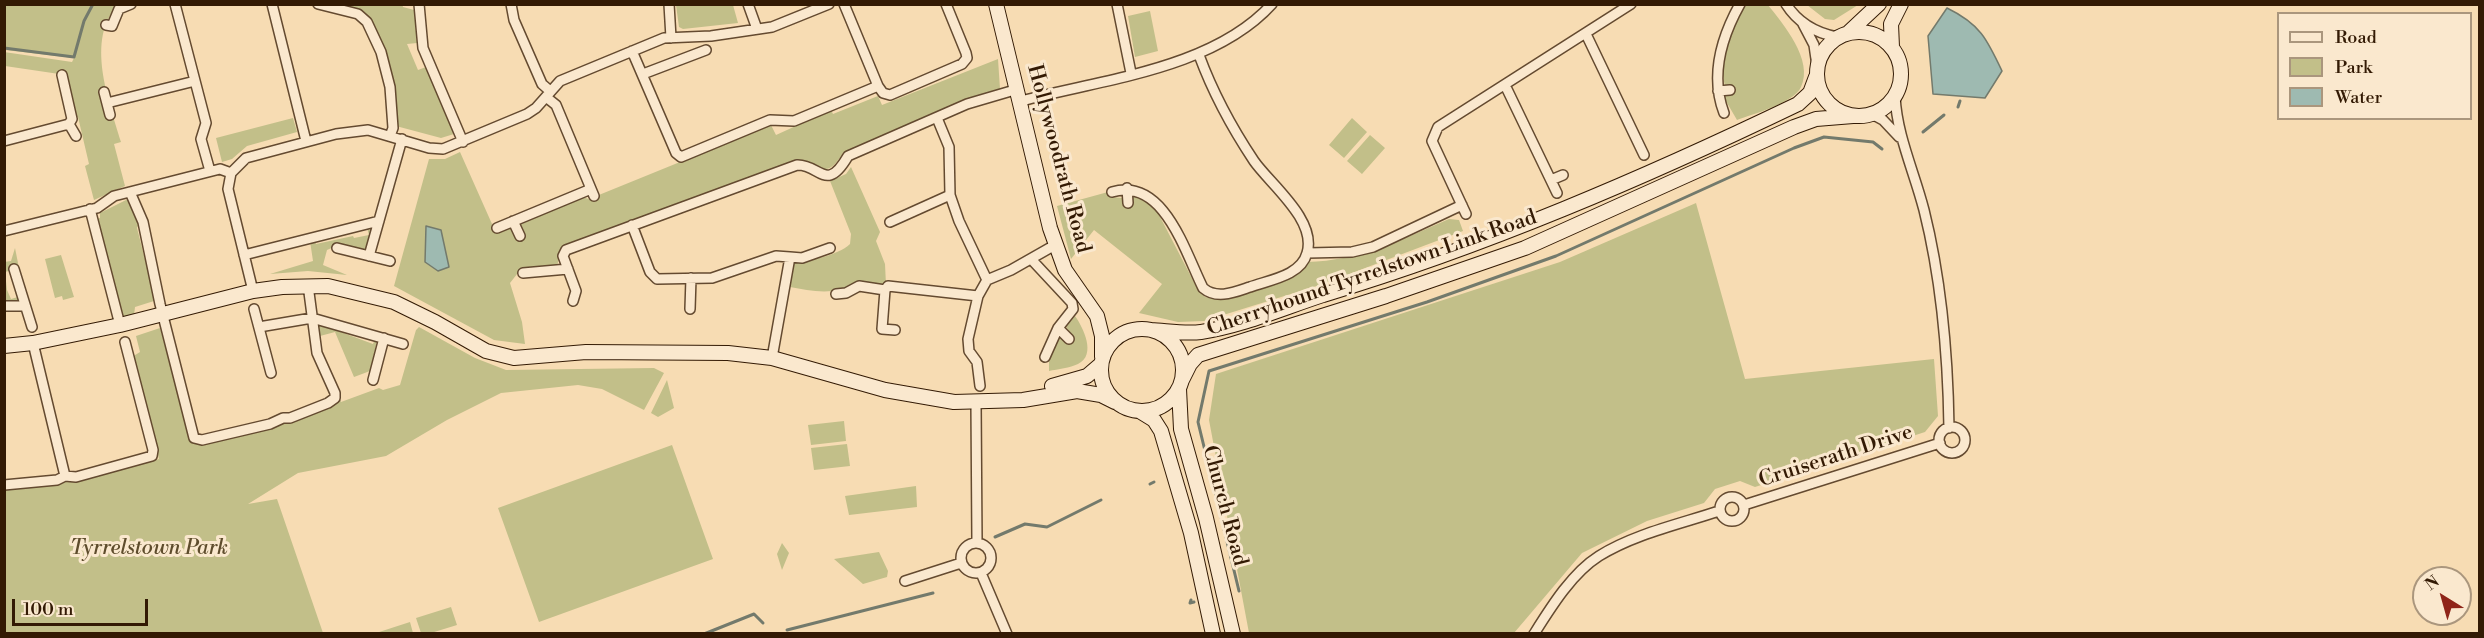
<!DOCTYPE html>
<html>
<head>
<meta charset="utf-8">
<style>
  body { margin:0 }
  #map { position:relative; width:2484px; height:638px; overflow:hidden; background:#f7dcb3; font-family:"Libre Bodoni",serif }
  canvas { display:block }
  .frame { position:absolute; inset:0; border:6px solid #331a04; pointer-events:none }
  .legend { position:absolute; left:2277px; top:12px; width:195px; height:108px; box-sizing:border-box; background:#fae8ce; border:2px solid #aa967d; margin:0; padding:8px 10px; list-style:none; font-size:18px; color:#331a04 }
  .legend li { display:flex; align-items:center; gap:12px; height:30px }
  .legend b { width:30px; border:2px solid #aa967d }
  .north { position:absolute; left:2412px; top:566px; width:60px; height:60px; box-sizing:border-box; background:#fae8ce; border:2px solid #aa967d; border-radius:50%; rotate:323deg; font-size:16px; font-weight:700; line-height:24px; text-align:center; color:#331a04 }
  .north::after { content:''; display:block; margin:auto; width:21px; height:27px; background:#8f2418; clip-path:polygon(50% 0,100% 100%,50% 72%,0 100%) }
  .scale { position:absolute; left:12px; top:599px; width:136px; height:27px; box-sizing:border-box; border:3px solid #331a04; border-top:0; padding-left:8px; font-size:18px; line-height:21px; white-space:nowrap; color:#331a04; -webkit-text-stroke:4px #fae8ce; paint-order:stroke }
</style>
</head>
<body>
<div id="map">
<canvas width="2484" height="638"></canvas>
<div class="frame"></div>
<ul class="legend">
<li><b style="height:8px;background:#fae8ce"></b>Road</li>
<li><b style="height:16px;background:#c2bf89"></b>Park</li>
<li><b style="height:16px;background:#9ebab1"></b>Water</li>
</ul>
<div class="north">N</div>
<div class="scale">100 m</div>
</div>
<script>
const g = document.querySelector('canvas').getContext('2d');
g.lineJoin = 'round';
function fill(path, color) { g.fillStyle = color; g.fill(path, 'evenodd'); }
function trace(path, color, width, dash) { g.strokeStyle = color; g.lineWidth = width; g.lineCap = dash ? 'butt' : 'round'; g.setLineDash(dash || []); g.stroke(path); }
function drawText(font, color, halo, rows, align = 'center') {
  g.font = font + ' "Libre Bodoni",serif'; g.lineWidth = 6; g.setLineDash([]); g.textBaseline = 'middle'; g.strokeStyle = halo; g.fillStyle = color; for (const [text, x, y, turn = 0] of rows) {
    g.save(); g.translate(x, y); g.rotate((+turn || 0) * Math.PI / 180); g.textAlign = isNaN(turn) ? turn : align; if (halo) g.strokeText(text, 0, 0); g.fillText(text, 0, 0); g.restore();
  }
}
fill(new Path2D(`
  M402,4L403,7L414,10L417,43L407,44L418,70L426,67L454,134L441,138L396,126L394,92L359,11L343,5Z
  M5,5H118C85,39 109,101 121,142L114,144L125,186L94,200L85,166L89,164L78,117H74L66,75L5,66L4,52L72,62L74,58L5,50Z
  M676,5H733L738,23L683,29L679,27Z
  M1745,5H1768C1783,24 1814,60 1801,87C1794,103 1753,114 1737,120L1723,96L1734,90L1725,86C1717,51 1729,35 1745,5Z
  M1807,5H1858L1834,20L1825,19Z
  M1150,11L1158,51L1135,57L1128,16Z
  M998,59L1000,89L949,106L843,153C823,186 816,158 794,161L567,244L561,251L557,266L521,269L510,283L522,322L525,344L494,340L394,286L429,159H445L460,152L496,233L582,197L589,199L771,125L776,135L831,110L833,114L878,96L882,105Z
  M293,118L297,132L247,146L232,159L222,162L216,138Z
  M1352,118L1367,132L1344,158L1329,145Z
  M1370,135L1385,148L1362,174L1347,161Z
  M851,167L880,232L876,241L885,264L886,285L854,283C836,296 811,291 790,287L794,263C811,260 837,256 850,244L851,234L830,181L846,174Z
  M1108,192L1112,197L1122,198L1123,207L1129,206L1134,195L1147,200L1157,211L1197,288L1205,297L1221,299L1297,274L1307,262C1359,261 1403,239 1449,219L1459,220L1463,231L1323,284L1204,321L1178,322L1139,313L1162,284L1094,230L1071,259L1057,206Z
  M128,199L136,220L140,221L137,228L154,295V301L135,307L134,316L122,317L96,219L100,218V213Z
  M1696,203L1745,379L1934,359L1938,416L1925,432L1755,487L1740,481L1715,489L1704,503L1647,521L1582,553L1514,633H1249L1209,420L1216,374L1560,262Z
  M367,228L372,232L366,251L336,246L327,250L323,265L347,275L308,271L270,274L313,261L310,241L315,240L316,244L353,236L354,238L369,235Z
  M15,248L19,268L5,272L7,290L11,299L18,297V301L5,303L4,262L11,261Z
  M61,255L74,297L63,300L62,296L55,298L45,259Z
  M1075,316C1083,327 1097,355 1078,364C1070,368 1058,369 1049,371V362L1057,339L1062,338L1067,343L1074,337L1066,327Z
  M322,325L373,344L375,339L377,341L370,371L354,377L335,332L320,336L319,326Z
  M419,327L475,358L506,370L654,368L664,373L644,410L602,389L578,385L501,393L447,420L386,456L298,473L248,504L277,499L323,633H5L4,490L64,482L159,459L132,357L140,352L136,336L160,328L191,440L285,421L338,393L341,402L379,388L383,390L400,385L416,330Z
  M667,380L674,408L658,417L651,413Z
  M844,421L846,441L811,445L808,425Z
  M847,444L850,466L814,470L811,448Z
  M672,445L713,559L539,622L498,508Z
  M916,486L917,507L849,515L845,496Z
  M782,543L789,553L782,570L777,554Z
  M879,552L888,571L887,577L863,584L834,559Z
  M451,607L457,625L431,633H421L416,618Z
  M410,622L413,633H376Z`), '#c2bf89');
const water = new Path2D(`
  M1947,8C1980,24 1987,39 2002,71L1985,98L1933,94L1928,36Z
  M426,226L441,230L449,267L438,271L425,262Z`);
fill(water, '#9ebab1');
trace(water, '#737a6c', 1.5);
trace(new Path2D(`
  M4,48L74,57L84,21L93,4
  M1958,107L1960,101
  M1923,132L1944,115
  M1150,484L1154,482
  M995,537L1025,524L1047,527L1101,500
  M1239,591L1198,422L1209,371L1427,302L1556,256L1794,148L1824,137L1873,142L1882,149
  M1191,600L1190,603L1194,602
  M787,630L933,593
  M704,634L754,614L763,623`), '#737a6c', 3);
const street = new Path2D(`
  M175,4L206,123L201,139L210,171
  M272,4L306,141
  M318,4L358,14L367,22L381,52L390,87L393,128L390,136
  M419,4L423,48L463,142
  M511,4L514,20L542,84L550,91
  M669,4L671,38
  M748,4L757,29
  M844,4L878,86
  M1117,4L1131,73
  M1786,4C1798,23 1816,33 1837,37
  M1803,24L1814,45L1817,66
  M106,25L112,26L119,9L131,4
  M1586,34L1644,155
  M632,51L676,153L681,157L770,120L794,121L878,86L883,93L890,95L962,64L967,58L966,53L946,4
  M643,74L706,50
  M1505,85L1557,193
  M1718,91L1730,90
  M104,92L110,115
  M1895,96C1897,136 1914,171 1924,210C1942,282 1948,355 1949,428
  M546,97L556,105L594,196
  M1021,101C1103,79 1213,69 1272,4
  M107,103L195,81
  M1724,113C1710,76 1721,38 1740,4
  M1872,114L1883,120L1899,137
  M937,118L949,147L950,195L959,221L987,280
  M69,124L76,136
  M4,141L69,124L72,119L62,75
  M1551,180L1563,175
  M1127,188L1128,203
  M130,192L143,222L160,304L194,438L202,440L270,424L283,418H290L328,403L335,398V393L317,353L308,285
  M1112,192C1164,177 1185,252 1203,288C1217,300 1235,292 1250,287C1269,280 1301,276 1307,253C1317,220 1270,184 1254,161C1232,128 1213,93 1199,55
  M90,209L120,325
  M1466,214L1432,141L1438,127L1631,4
  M513,221L520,236
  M890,222L950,195
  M632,225L650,272L657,279L712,278L776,256L790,257L772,358
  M497,228L591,189
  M4,231L97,208L114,196L220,169L231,173
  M337,248L390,261
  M1308,253L1352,252L1373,247L1462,205
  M244,255L379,221
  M369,256L402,139
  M790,257L802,258L830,248
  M1031,259L1072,303L1073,309L1058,328L1045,357
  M14,269L32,327
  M523,273L568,269
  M885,290L888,286L978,296
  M253,291L228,189L231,173L246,158L336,134L368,130L429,148L443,149L527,114L536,108L560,81L664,38L711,36L772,27L829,4
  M836,294L846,293L859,286L885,290L882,329L895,330
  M573,301L576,291L563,256L566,250L797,165C820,164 826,194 848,156L967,104L1018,89
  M4,306H25
  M254,309L271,373
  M690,309L691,278
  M259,327L312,318L403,344
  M1058,328L1069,339
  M33,343L65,476
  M373,380L384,338
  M980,386L977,362L969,351L968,339L978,296L987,280L1011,270L1055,245
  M976,403L977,543
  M1939 440a13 13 0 1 1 26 0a13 13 0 1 1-26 0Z
  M4,485L57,480L65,476L76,477L152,456L153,450L125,342
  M1720 509a12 12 0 1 1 24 0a12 12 0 1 1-24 0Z
  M1744,505L1940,443
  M961 558a15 15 0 1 1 30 0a15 15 0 1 1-30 0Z
  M981,573L1007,634
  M905,581L961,563
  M1534,634C1551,607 1572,573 1599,556C1634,534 1680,524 1719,511`);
const secondary = new Path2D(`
  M996,4L1050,228L1065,270L1097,316L1102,336V357
  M1817 74a42 42 0 1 1 84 0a42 42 0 1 1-84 0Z
  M1849,32L1879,4
  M1892,47L1891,24L1901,4
  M1101 370a41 41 0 1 1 82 0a41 41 0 1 1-82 0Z
  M1151,330C1168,331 1185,334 1201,332C1242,326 1283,308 1323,295C1486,246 1644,178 1798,104L1810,93L1816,77
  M4,346L33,343L120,325L253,291L282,287L328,286L394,302L435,322L486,351L514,358L586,352L728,353L772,358L885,390L954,402L1023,400L1077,391L1101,395L1115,402
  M1182,380L1190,364L1198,355L1386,296L1525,248L1794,127L1816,119L1853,116
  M1052,386L1087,376L1101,364
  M1179,389L1181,429L1206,518L1233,634
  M1141,412L1154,420L1161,431L1191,533L1213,634`);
trace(street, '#644a30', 12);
trace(secondary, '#331a04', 16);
trace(street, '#fae8ce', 9);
trace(secondary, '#fae8ce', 14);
drawText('21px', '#331a04', '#fae8ce', [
  ["Hollywoodrath Road",1058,159,75],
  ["Cherryhound Tyrrelstown Link Road",1372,274,-19],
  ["Cruiserath Drive",1836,457,-18],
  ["Church Road",1224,506,75]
]);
drawText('italic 21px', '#5e4c2c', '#fae8ce', [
  ["Tyrrelstown Park",149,549]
]);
</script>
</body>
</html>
